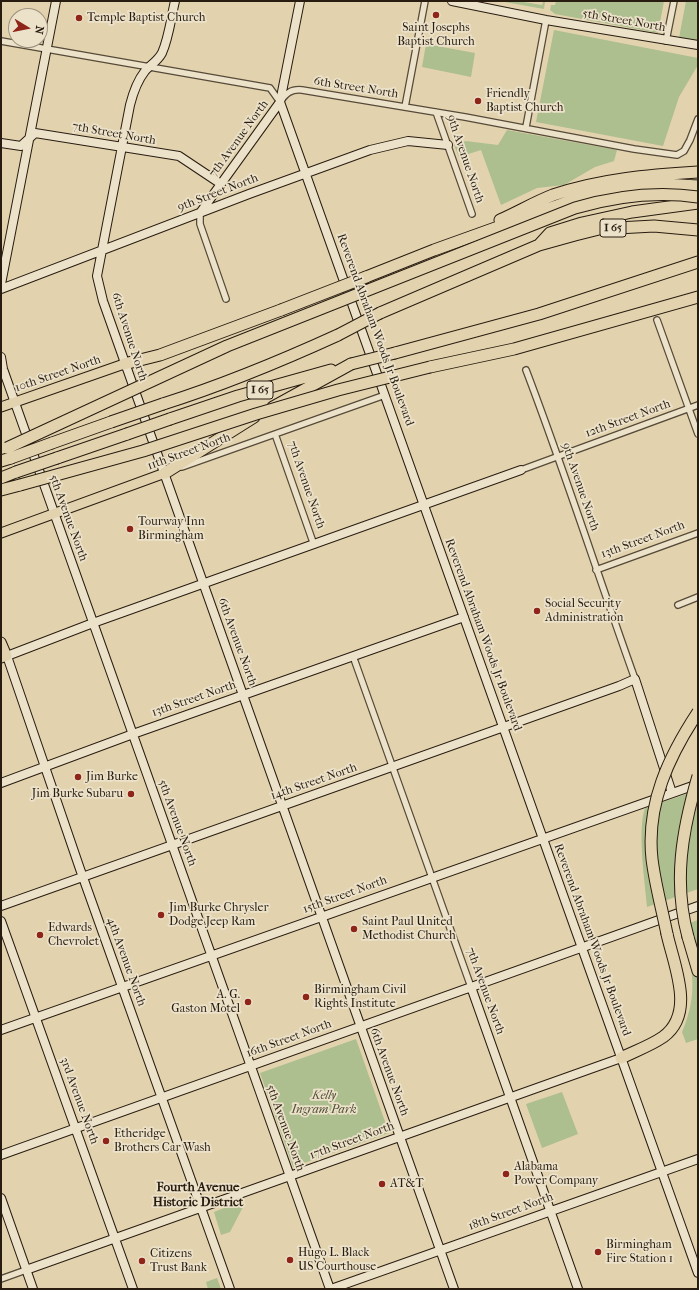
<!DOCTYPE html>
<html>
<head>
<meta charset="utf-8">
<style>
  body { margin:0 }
  #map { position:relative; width:699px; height:1290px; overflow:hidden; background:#e2d3ae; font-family:"IM FELL French Canon",serif }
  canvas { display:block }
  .frame { position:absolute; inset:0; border:2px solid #281c10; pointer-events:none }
  .north { position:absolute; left:8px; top:8px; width:40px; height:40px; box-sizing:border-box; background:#ece2ca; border:1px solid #9e9380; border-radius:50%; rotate:100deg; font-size:11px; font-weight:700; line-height:16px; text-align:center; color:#281c10 }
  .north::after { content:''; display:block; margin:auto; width:14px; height:18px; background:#8f2418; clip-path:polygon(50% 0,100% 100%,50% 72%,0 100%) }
</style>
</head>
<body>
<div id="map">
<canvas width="699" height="1290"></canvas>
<div class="frame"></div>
<div class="north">N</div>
</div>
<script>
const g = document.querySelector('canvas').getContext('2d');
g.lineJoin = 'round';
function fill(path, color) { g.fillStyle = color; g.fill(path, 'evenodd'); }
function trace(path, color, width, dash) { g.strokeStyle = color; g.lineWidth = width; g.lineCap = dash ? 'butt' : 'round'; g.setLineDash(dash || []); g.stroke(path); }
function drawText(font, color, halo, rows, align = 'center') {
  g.font = font + ' "IM FELL French Canon",serif'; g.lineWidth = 3.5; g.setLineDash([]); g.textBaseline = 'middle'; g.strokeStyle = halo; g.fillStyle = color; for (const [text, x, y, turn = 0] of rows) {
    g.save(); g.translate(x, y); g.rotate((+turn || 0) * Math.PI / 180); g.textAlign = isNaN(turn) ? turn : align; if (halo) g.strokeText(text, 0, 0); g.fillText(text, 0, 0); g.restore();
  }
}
fill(new Path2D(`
  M499,1H518L542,5L543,2H545L544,9Z
  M556,1H664L658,33L555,14L550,10L551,5H555Z
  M686,1H698V41L679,38Z
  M554,30L698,58V65L679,97L663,146L536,122Z
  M426,44L475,53L471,77L422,67Z
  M507,130L617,150L614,161L595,167L564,185L537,188L501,205L481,150L459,157L454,145L466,141L498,145Z
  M698,790V889L647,907C645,882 637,830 645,808Z
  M698,920V1039L686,1043L682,1032C699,992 693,966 680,926Z
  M356,1039L389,1133L293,1167L260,1073Z
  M562,1092L578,1134L542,1148L526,1104Z
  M242,1201L243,1207L230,1232L221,1235L214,1212Z
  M217,1278L221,1289H208L206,1282Z`), '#adbe8f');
const street = new Path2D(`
  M1,41L270,88L280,102C286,93 291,89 302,90L465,117L634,149L677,155L684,151L690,140L698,119
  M666,41L674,1
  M405,107L425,1
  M436,112L472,214
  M526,127L546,20
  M200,213V224L226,299
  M657,320L698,434
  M526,370C565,472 598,576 635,679
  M275,434L314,545
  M182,467L385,395
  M521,470L698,405
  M596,570L698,533
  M678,605L698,597
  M353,656L471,987
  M1,1279L26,1270`);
const secondary = new Path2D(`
  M175,1C171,18 169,37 162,53C157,62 151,64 145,71C138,80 133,93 130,105L97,276L103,301L454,1289
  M300,1L280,102L698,1273
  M452,1L546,20L698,45
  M1,143L21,146L35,133L179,156L221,184
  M200,213L280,102
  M1,284L56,1
  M1,289L249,194L370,150L408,141L448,145
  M1,357L3,369L330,1289
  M1,783L133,734L464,617
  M1,906L619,686L635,679L672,793
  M1,921L133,1289
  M471,987L578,1289
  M1,1030L698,784
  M1,1155L698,906
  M1,1198L33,1289
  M26,1270L621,1058
  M230,1289L80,869L7,656L93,623L521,470
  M331,1289L698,1159`);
const primary = new Path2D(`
  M1,407L124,364
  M1,533L165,473
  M1,642L7,656L1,658`);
const highway = new Path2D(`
  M500,220C518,212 535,202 553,195C600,179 649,175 698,172
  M539,245L550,233L582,223L632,212L698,203
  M366,277L434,250L590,194L643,185L665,184L698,186
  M380,313L539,245L575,235L599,229L654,226L698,230
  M395,353L539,314L698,262
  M124,364L160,355L281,310
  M430,367L514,349L698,297
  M163,404C223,385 281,361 338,335
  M273,407L351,364
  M170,419L238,396L331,370
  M52,443L111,422
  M57,458L127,434
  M1,461L11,458
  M165,473L254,417
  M1,478L16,472
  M1,490L20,485
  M688,937L698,971
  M621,1058C635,1051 650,1046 663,1037C696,1013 674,966 667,934`);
trace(street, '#564a38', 8);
trace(secondary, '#281c10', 10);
trace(primary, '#281c10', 11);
trace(highway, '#281c10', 13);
trace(street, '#ece2ca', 5.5);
trace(secondary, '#ece2ca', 8);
trace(primary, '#e2d3ae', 9);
trace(highway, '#e2d3ae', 11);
const highwayBridge = new Path2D(`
  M281,310L366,277
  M338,335L380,313
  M351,364L395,353
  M111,422L163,404
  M127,434L170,419
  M7,448L227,346L575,208C616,196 656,191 698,197
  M11,458L52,443
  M16,472L57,458
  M20,485L143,451L256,414L338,390L430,367
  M667,934C662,909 655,884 652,859C646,804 669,756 698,712
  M688,937C673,882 682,831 698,776`);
trace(highwayBridge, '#281c10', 13, []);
trace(highwayBridge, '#e2d3ae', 11);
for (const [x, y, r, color] of [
  [436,15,4,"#8f2418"],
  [79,18,4,"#8f2418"],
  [478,101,4,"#8f2418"],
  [130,529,4,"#8f2418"],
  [537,611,4,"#8f2418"],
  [78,777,4,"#8f2418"],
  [131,794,4,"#8f2418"],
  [161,915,4,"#8f2418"],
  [354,929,4,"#8f2418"],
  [40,935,4,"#8f2418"],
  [306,997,4,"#8f2418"],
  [248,1002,4,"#8f2418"],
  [106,1141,4,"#8f2418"],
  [506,1174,4,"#8f2418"],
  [382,1184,4,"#8f2418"],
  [598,1252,4,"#8f2418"],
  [290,1260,4,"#8f2418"],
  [142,1261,4,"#8f2418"]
]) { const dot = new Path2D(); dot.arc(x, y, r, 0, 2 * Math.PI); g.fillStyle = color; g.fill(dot); trace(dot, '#ece2ca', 1.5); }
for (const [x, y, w] of [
  [613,228,26],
  [260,390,26]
]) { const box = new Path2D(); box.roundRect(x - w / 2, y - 9, w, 18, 3); g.fillStyle = '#ece2ca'; g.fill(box); trace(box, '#281c10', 1); }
drawText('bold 11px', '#281c10', null, [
  ["I 65",613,228],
  ["I 65",260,390]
]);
drawText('12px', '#281c10', '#ece2ca', [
  ["Temple Baptist Church",87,18],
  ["Saint Josephs",436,28,"center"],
  ["Baptist Church",436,42,"center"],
  ["Friendly",486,94],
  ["Baptist Church",486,108],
  ["Tourway Inn",138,522],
  ["Birmingham",138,536],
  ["Social Security",545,604],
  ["Administration",545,618],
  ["Jim Burke",86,777],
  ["Jim Burke Subaru",123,794,"right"],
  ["Jim Burke Chrysler",169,908],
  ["Dodge Jeep Ram",169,922],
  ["Saint Paul United",362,922],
  ["Methodist Church",362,936],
  ["Edwards",48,928],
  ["Chevrolet",48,942],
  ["Birmingham Civil",314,990],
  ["Rights Institute",314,1004],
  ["A. G.",240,995,"right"],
  ["Gaston Motel",240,1009,"right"],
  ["Etheridge",114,1134],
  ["Brothers Car Wash",114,1148],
  ["Alabama",514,1167],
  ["Power Company",514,1181],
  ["AT&T",390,1184],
  ["Birmingham",606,1245],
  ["Fire Station 1",606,1259],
  ["Hugo L. Black",298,1253],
  ["US Courthouse",298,1267],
  ["Citizens",150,1254],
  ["Trust Bank",150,1268]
], 'left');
drawText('12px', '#281c10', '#ece2ca', [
  ["5th Street North",624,21,10],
  ["6th Street North",356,88,9],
  ["7th Street North",114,134,10],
  ["7th Avenue North",239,139,-54],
  ["9th Avenue North",465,159,71],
  ["9th Street North",218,193,-21],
  ["Reverend Abraham Woods Jr Boulevard",375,330,70],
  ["6th Avenue North",129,337,72],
  ["10th Street North",58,374,-19],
  ["12th Street North",628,419,-20],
  ["11th Street North",189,452,-20],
  ["7th Avenue North",306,485,71],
  ["9th Avenue North",580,487,71],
  ["5th Avenue North",68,518,70],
  ["13th Street North",643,540,-20],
  ["Reverend Abraham Woods Jr Boulevard",483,635,70],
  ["6th Avenue North",237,642,70],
  ["13th Street North",194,699,-19],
  ["14th Street North",314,782,-19],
  ["5th Avenue North",177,823,70],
  ["15th Street North",345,895,-20],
  ["Reverend Abraham Woods Jr Boulevard",592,940,70],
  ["4th Avenue North",126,962,70],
  ["7th Avenue North",485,991,70],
  ["16th Street North",289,1039,-20],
  ["6th Avenue North",389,1072,70],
  ["3rd Avenue North",79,1101,70],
  ["5th Avenue North",285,1128,70],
  ["17th Street North",352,1141,-20],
  ["18th Street North",511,1212,-20]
]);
drawText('italic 12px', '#504d36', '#ece2ca', [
  ["Kelly",324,1096],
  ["Ingram Park",324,1110]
]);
drawText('bold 13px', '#281c10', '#ece2ca', [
  ["Fourth Avenue",198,1188],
  ["Historic District",198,1203]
]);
</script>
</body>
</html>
